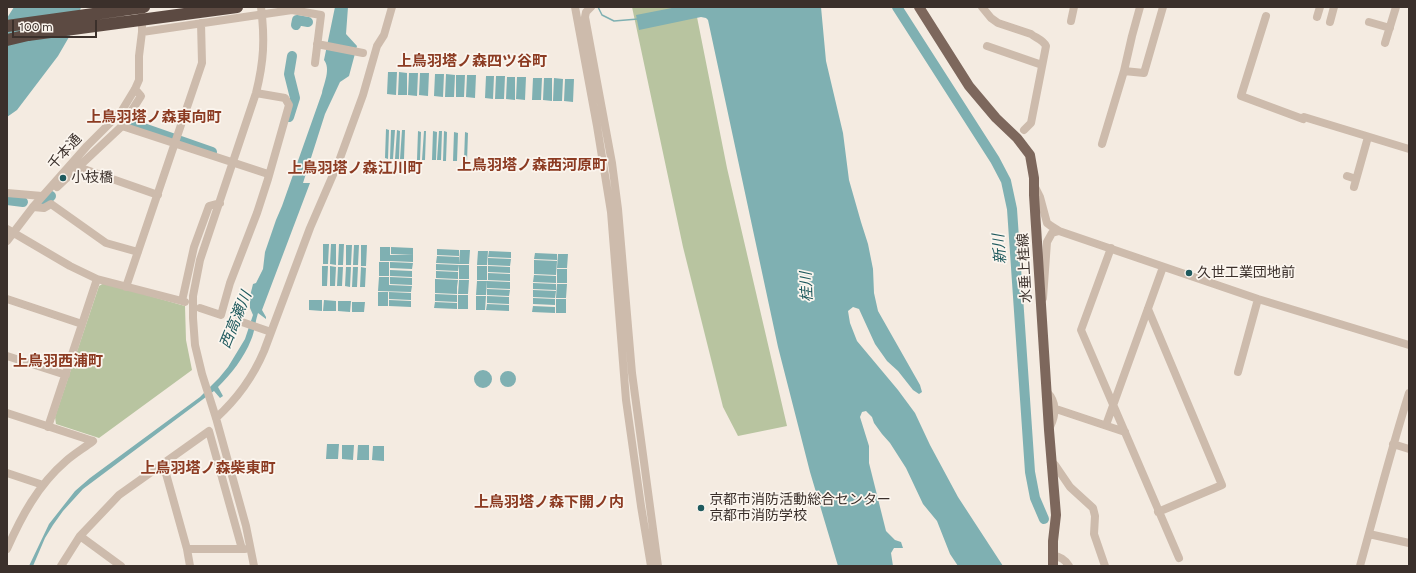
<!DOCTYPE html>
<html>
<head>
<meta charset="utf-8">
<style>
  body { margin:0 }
  #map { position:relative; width:1416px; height:573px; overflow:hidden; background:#f4ebe1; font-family:Figtree,sans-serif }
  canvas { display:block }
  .frame { position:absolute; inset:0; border:8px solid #3b302b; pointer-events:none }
  .scale { position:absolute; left:12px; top:20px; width:85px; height:18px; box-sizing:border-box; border:2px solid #3b302b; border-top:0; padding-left:5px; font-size:12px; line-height:14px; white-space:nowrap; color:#3b302b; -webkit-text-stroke:3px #fbf5ee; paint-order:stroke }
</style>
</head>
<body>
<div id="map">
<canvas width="1416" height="573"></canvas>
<div class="frame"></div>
<div class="scale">100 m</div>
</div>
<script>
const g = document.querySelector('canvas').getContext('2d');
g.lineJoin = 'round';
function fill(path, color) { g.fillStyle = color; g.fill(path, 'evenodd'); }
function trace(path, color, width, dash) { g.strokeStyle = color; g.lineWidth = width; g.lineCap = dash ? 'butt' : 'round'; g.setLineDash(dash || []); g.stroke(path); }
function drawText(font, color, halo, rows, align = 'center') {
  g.font = font + ' Figtree,"Noto Sans JP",sans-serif'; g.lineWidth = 3.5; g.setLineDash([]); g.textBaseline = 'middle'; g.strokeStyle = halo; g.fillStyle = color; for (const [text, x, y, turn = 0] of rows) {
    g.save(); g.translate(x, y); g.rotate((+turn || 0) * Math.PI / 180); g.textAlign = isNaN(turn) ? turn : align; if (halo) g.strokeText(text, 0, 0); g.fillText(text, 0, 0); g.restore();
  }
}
fill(new Path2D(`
  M632,7H695L727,168L787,426L738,436L723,407L683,247Z
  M104,283L185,306L186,340L192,370L99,438L56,424L55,417L99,286Z`), '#b8c4a0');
fill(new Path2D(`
  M14,7H81L76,25L58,56L17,110L7,117V18Z
  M335,7H348L346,34L357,46L349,76L340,82L325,114L303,183H310L262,310L266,317V319L258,313C255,322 255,331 251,340C244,358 231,374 218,387L223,396L220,398L214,391L83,489L63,511L53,525L45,538L33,566H29L49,524L75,491L90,478L200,397L219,378L228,367L245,339L253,315L250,308V296L253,284L256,283L263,269L265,252L276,220L282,206L322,93C324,83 331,69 324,60Z
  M677,7H821L826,61L843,133L849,180L861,222L868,244L873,269L874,293L878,311L920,385L922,392L919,394L913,390L898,371L887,361L875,344L859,309L853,307L848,311L850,323L857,341L898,390L915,413L930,445L958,497L1003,566H958L950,554L937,521L923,504L906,468L890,443L882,434L874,423L872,417L866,411L862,412L860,417L869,446V463L886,531L895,540L901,542L903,548H894L891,553L893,566H838L810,472L778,347L708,20L706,18L701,17L639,30L636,15Z
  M388,72H397L396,95L387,94Z
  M399,72L407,73V95H398Z
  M409,73H418L417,96L408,95Z
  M420,73H429L428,96L419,95Z
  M435,74H444L443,97L434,96Z
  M446,74L455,75L454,97H445Z
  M456,75H465L464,97H456Z
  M467,75H476L475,98L466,97Z
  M486,76H494L493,99L485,98Z
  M496,76H505L504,99H495Z
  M507,77H515V100L506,99Z
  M517,77H526L525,100L516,99Z
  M533,78H542L541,100H532Z
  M544,78H552V101L543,100Z
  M554,78L563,79L562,101H553Z
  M565,79H574L573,102L564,101Z
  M386,129L389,130L388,159L385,158Z
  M391,130H395L393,159H390Z
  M397,130L400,131L399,159H395Z
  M402,130H405L404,159H400Z
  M418,131L421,132L420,160H417Z
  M424,131H426L425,160H422Z
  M433,131L437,132L436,160H432Z
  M439,131H442L441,160H437Z
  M444,131L447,132L446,161H443Z
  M454,132L458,133L457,161H453Z
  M465,132L468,133L467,162L464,161Z
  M323,244H329L328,264H323Z
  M331,244H336V265L330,264Z
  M339,244H344L343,265H338Z
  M346,245H352L351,265H346Z
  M354,245H359L358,265H353Z
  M361,245H367L366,266H361Z
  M380,247H390V261H380Z
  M391,247L413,248V255L391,254Z
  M437,249L459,250V256L437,255Z
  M460,250H470L469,264H459Z
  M478,251H488L487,265H477Z
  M489,251L511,252V258L488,257Z
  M535,253L557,254V260L534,259Z
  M558,254H568L567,268H557Z
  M390,255H413V262L390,261Z
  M437,256L459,257V264L436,263Z
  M488,258L511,259L510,266L488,265Z
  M534,260L557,261L556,275L534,274Z
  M379,262H389V276H379Z
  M390,262L413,263L412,269L390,268Z
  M436,264L459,265L458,271L436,270Z
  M459,265H469V279H459Z
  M322,266H328L327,286H322Z
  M330,266L336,267L335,286H330Z
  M477,266H487V280H477Z
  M488,266L510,267V273L488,272Z
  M338,267H343L342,286H337Z
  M346,267H351L350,287L345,286Z
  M353,267H358L357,287H352Z
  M361,267L366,268L365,287H360Z
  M557,269H567V283H557Z
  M390,270L412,271V277L390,276Z
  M436,271L458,272V279L436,278Z
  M488,273L510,274V281L488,280Z
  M534,275L556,276V283L533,282Z
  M379,277H389V285L412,286L411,292L378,291Z
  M390,277L412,278V285L390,284Z
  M435,279L458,280L457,287L435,286Z
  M459,280H469L468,294H458Z
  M477,281H487L486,295H476Z
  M487,281L510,282V289L487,288Z
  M533,283L556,284V290L533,289Z
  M557,284H567L566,298H556Z
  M435,286L457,287V294L435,293Z
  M487,289L510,290L509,296L487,295Z
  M533,290L556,291L555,298L533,297Z
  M378,292H388V306H378Z
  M389,292L411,293V300L389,299Z
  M435,294L457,295V302L435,301Z
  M458,295H468V309H458Z
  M476,296H486L485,310H476Z
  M487,296L509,297V304L487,303Z
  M533,298L555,299V305L533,304Z
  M556,299H566V313H556Z
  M309,300H322V311L309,310Z
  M324,300L336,301V311H323Z
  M389,300L411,301V307L389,306Z
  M338,301H351L350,312L338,311Z
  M352,302H365L364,312H352Z
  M435,302L457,303V309L434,308Z
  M487,304L509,305V311L486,310Z
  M533,306L555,307V313L532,312Z
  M474 379a9 9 0 1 1 18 0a9 9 0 1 1-18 0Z
  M500 379a8 8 0 1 1 16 0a8 8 0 1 1-16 0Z
  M327,444H339L338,459H326Z
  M342,445H354L353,460L342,459Z
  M358,445H369V460H357Z
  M373,446H384V461L372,460Z`), '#7fb0b2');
trace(new Path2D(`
  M598,7L602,15L614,21L638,19`), '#7fb0b2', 1.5);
trace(new Path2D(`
  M897,7L995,160L1006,181L1012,209L1030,472L1035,498L1044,519
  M296,25L297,20L308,22
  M289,117L295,98L289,74L292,56
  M129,123L212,152
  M7,200L23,202
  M43,204L51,196`), '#7fb0b2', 10);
trace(new Path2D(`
  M575,7L597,126L611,212L626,400L641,506L651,566
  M591,7L586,12L585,17L612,163L618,209L632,373L658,566
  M982,7L991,18L998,23L1031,34C1036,38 1043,40 1046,46L1031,123L1024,130
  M1266,16L1241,96L1303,119
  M1317,17L1320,7
  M1071,21L1074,7
  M1330,22L1334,7
  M1369,22L1390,28
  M142,32L292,10L321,15L315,63
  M1385,43L1396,7
  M317,44L363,53
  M987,46L1042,65
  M1124,71L1144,73L1163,7
  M1304,117L1409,149
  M122,126L268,174
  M1102,144L1124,71L1132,36L1140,7
  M78,167L158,195
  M1347,176L1356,179
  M57,187L122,126L141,96L135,89
  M1035,187L1040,197L1047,223L1051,226L1059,231
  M1354,187L1368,137
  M7,193L42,196
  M33,207L44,208L51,204L106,243L138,252
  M7,229L70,266L97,279L182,301
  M7,241L33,207L87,146L121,112L135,89L139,80V56L142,32V16
  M1111,248L1081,330L1179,558
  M126,287L202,63L201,23
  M1043,298L1047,242L1052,233L1059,231L1258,299L1409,345
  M7,299L82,324
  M185,302L182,301L194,247L209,206L220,203
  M200,308L221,315L230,283L257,213L268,179L289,105L285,98L256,93
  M1148,309L1222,485L1158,512
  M236,320L271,332
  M7,356L66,375
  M1238,372L1258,299
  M1047,392C1057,402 1056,415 1050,427
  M1056,409L1125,432
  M7,413L93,441
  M216,418C237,399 253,377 264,351L310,228L339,161L363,95L377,46L384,35L392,7
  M1106,425L1163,267
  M48,427L97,279
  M1393,444L1409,449
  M1051,462L1055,465L1070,487L1093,508L1095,516L1094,534L1105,566
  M163,463L187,549L190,566
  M7,473L43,485
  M1369,534L1409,543
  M80,536L121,566
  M7,549C21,517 38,485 66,461C74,454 84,448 93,441
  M187,549H245
  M1052,555C1060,557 1065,559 1069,566
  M61,566L80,536L119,495L209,431L242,549
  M254,566L246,526L216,418L202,374L195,345L193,318V296L200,260L256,93C264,61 265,39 261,7
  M1360,566C1376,508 1391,450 1409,393`), '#cdbbac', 8);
trace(new Path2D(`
  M919,7L969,86L996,118L1017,138L1030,155L1034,178V195L1049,430L1056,515L1053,541V566`), '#7d675c', 10);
trace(new Path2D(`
  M7,40L28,35`), '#5c4a42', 12);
trace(new Path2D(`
  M7,26L144,7
  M28,35L237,7`), '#5c4a42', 12);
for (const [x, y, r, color] of [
  [63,178,4,"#1f5a5e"],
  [1189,273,4,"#1f5a5e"],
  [701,508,4,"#1f5a5e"]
]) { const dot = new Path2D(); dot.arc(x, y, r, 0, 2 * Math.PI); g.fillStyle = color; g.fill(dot); trace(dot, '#fbf5ee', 1.5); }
drawText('14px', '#3b302b', '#fbf5ee', [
  ["千本通",65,152,-48],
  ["水垂上桂線",1025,268,-93]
]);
drawText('14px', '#3b302b', '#fbf5ee', [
  ["小枝橋",71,178],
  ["久世工業団地前",1197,273],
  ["京都市消防活動総合センター",709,500],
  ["京都市消防学校",709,516]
], 'left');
drawText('bold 15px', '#8c3b22', '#fbf5ee', [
  ["上鳥羽塔ノ森四ツ谷町",472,62],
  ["上鳥羽塔ノ森東向町",154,118],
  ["上鳥羽塔ノ森西河原町",532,166],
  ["上鳥羽塔ノ森江川町",355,169],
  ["上鳥羽西浦町",58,362],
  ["上鳥羽塔ノ森柴東町",208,469],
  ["上鳥羽塔ノ森下開ノ内",549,503]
]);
drawText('italic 15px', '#1f5a5e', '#fbf5ee', [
  ["新川",1000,249,-94],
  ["桂川",807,287,-92],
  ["西高瀬川",236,320,-68]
]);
</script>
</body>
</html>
